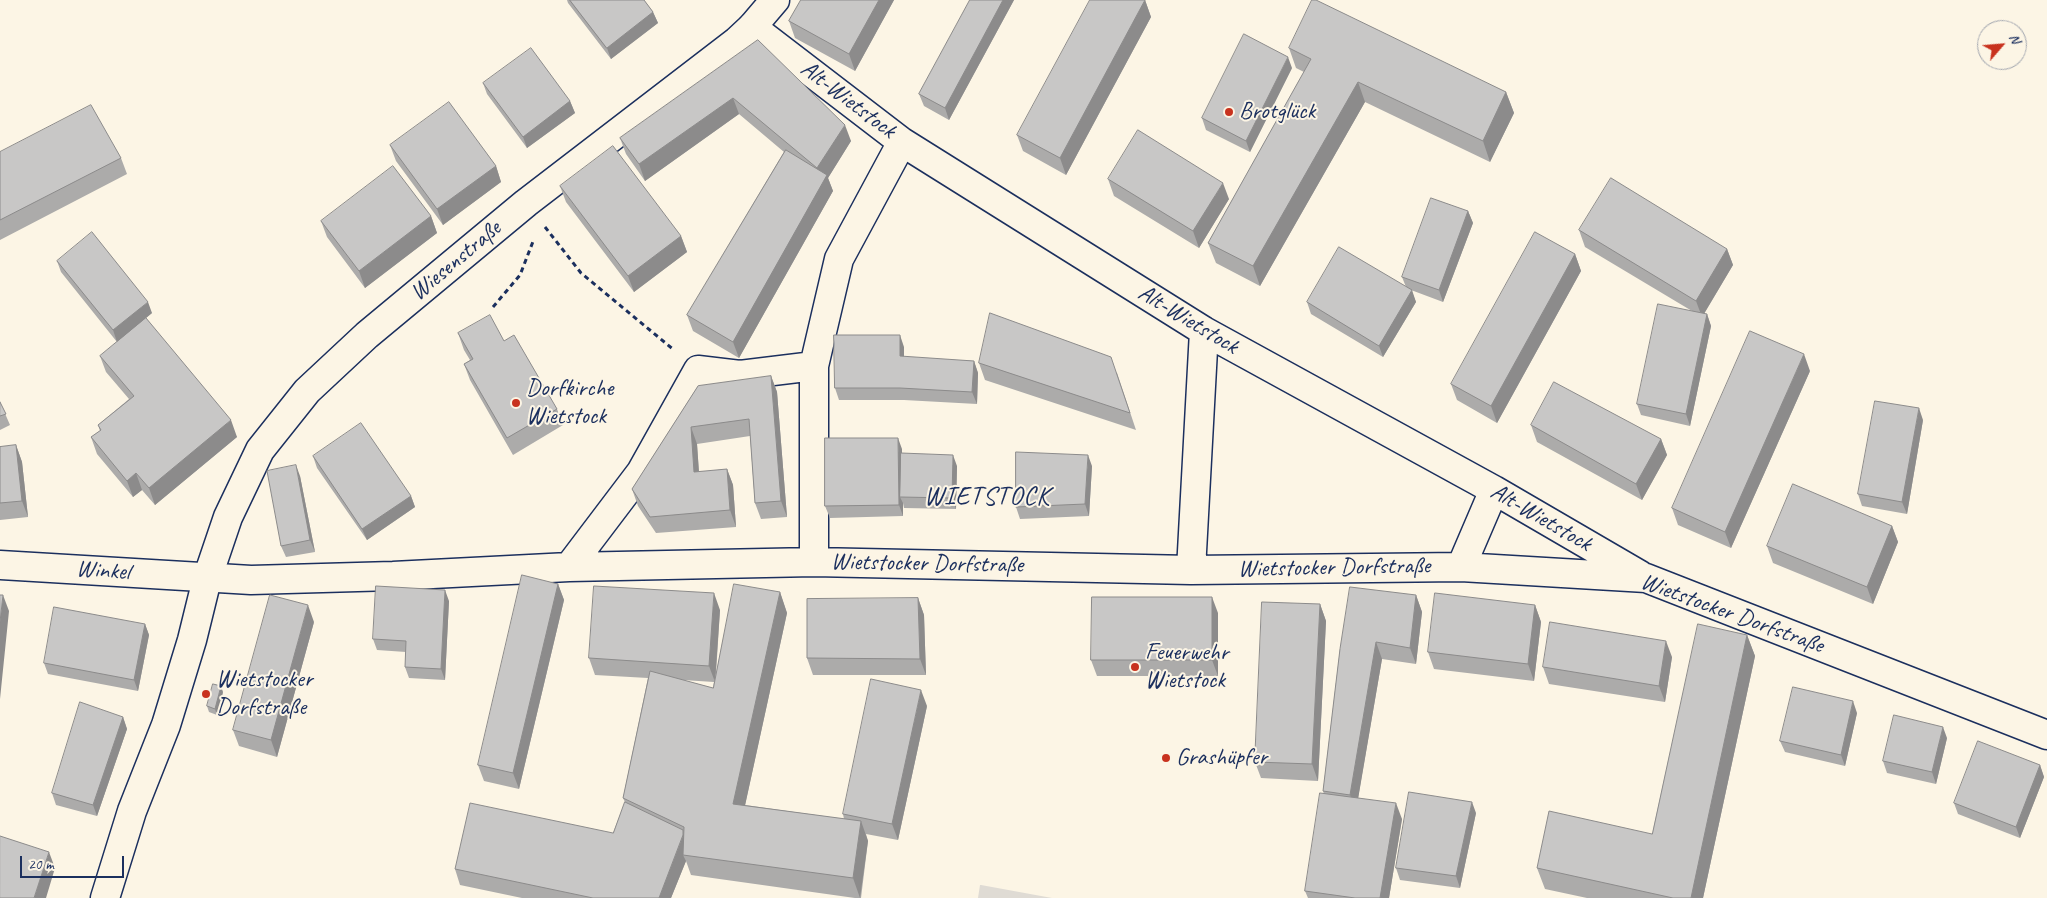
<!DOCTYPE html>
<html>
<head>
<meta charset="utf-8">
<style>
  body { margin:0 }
  #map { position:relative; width:2047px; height:898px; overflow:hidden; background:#fcf5e5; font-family:Caveat,sans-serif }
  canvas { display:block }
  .north { position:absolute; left:1977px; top:20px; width:50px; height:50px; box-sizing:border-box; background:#fcf5e5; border:1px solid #a2a6af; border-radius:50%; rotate:63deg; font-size:14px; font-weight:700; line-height:20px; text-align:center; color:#1b2f5e }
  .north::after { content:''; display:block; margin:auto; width:18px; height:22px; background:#c8321e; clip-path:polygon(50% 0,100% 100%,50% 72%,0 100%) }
  .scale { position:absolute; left:20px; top:856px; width:104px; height:22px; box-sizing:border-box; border:2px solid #1b2f5e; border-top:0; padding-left:6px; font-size:15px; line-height:18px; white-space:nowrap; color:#1b2f5e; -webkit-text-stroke:4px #fcf5e5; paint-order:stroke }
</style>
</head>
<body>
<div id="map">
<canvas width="2047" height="898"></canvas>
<div class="north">N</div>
<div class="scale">20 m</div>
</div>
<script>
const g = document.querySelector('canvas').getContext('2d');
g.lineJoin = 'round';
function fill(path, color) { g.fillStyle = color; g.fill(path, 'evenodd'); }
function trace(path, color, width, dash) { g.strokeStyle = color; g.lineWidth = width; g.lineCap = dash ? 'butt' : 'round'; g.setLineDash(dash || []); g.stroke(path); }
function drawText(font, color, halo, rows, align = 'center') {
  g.font = font + ' Caveat,sans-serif'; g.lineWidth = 4; g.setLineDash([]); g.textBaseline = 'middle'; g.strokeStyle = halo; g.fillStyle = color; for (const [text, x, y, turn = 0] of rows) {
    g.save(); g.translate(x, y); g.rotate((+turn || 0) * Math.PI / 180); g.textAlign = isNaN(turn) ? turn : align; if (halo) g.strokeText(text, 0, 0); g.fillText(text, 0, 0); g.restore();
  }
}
fill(new Path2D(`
  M980,885H981L1052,898H978Z`), '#dfdbd4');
const minor = new Path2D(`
  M752,27L902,142L1204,331L1494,490L1640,575
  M814,562V366L839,259L902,142
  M0,565L251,580L393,576L569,567L814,562L1191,570L1461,567L1646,578L2047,735
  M569,567L641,472L698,370L740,375L814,366
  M1461,567L1494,490
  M1191,570L1204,331`);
const major = new Path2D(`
  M105,898L132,811L166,725L192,640L207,579L228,517L260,450L307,391L367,335L526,203L737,41L752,27L775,0`);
trace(minor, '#1b2f5e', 31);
trace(major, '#1b2f5e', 31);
trace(new Path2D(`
  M545,227L581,273L674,350
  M493,307L520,275L534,239`), '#1b2f5e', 3, [5, 4]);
trace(minor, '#fcf5e5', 28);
trace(major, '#fcf5e5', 28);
fill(new Path2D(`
  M567,0H644L653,12L658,23L611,59L568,3Z
  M801,0H894L855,71L795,38L789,21Z
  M970,0H1014L949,120L924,106L919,94Z
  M1145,0L1151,17L1066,175L1023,151L1017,135Z
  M758,40L851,141L828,178L833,191L739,358L693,331L687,315L784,152L739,114L645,181L626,154L620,138Z
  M1289,48L1506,92L1514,113L1490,162L1365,102L1260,286L1216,263L1208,243L1304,72L1296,68Z
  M1292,68L1250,152L1206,130L1202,118Z
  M483,83L570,101L575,113L527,148L487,94Z
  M390,145L496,166L501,182L443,225L396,161Z
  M0,152L121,158L127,174L0,240Z
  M1108,179L1229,199L1199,248L1114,196Z
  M560,186L681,236L687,252L634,292L566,202Z
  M1468,211L1473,223L1443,302L1411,290L1416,302L1383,357L1311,314L1307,302L1406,287L1402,277Z
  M431,216L437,233L365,288L327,237L321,221Z
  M1579,230L1727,249L1733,265L1704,314H1707L1711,326L1690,426L1641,415L1637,404L1692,311L1585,247Z
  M1575,254L1581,271L1497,423L1457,400L1451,384Z
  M57,261L152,313L146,318L237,437L155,505L142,490L133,497L97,454L91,437L100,431L98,425L129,399L106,372L100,356L117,342L61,272Z
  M458,333L504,341L557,409L563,425L513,455L470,380L464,364L470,360L464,350Z
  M904,347V357L974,361L978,373L977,404L904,400H839L835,388Z
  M979,363L1117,373L1136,430L985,380Z
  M1810,371L1731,548L1678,525L1672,508Z
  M771,376L777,392L787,517L761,519L755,503L750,436L697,444L699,472L727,469L733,485L736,527L656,533L638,506L632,489L698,386Z
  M0,402L10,425L0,430Z
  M1923,420L1907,514L1862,506L1858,494Z
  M1531,425L1661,439L1667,455L1642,500L1537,442Z
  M16,445L22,462L28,517L0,520V447Z
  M902,449V453L957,466L956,509L904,508L903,503V516L830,518L825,506Z
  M313,456L411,496L415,507L367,540L317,468Z
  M1092,466L1089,516L1020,519L1016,507Z
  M300,476L315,552L286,557L281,546Z
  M1892,526L1898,542L1873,604L1773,563L1767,546Z
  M558,584L564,600L519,789L484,781L478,765Z
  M780,592L787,613L745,805L844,819L843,814L927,706L898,840L866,834L868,841L861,898H855L691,875L686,861L671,898H522L460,885L455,869L613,833L625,802L623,798L648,678L595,675L589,658L720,610L716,674ZM683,680L714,682L713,688Z
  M1416,595L1422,612L1416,664L1382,659L1358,798L1402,819L1389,898H1308L1305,891L1324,794L1323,791L1340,649Z
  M918,598L924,615L926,675H813L807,658Z
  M449,601L445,680L409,678L405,667L406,652L377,650L373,639Z
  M1320,604L1326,621L1318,781L1261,778L1255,762Z
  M1535,605L1541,622L1534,681L1434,669L1428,652Z
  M1218,613V676H1097L1091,660Z
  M314,622L277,757L239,746L233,730Z
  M145,624L149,635L138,691L48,674L44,663Z
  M1747,635L1755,656L1703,898H1587L1545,889L1537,868L1652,834Z
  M1672,657L1665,702L1549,684L1543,667Z
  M223,692L217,715L209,712L207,706Z
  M1857,713L1845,766L1785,752L1780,741Z
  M123,717L127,729L97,816L56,805L52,793Z
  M1947,738L1936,784L1887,773L1883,761Z
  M2040,765L2044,777L2020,838L1958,814L1954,803Z
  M1476,813L1460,888L1400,880L1396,868Z`), '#acabaa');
fill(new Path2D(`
  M879,0H894L855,71L849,54Z
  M1003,0H1014L949,120L945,108Z
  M1145,0L1151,17L1066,175L1060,158Z
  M653,12L658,23L611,59L607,48Z
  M1288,57L1292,68L1250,152L1246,141Z
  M1358,82L1365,102L1260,286L1253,266Z
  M1506,92L1514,113L1490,162L1483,141Z
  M733,98L739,114L645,181L639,164Z
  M570,101L575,113L527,148L523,137Z
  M845,125L851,141L828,178L833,191L739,358L733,342L817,168Z
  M496,166L501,182L443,225L437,209Z
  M1223,183L1229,199L1199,248L1193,231Z
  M1468,211L1473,223L1443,302L1439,290Z
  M431,216L437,233L365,288L359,271Z
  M681,236L687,252L634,292L628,276Z
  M1727,249L1733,265L1702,317L1696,301Z
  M1575,254L1581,271L1497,423L1491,406Z
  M1412,290L1416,302L1383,357L1379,346Z
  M148,302L152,313L117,342L113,330Z
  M1707,314L1711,326L1690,426L1686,414Z
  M900,335L904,347V368L900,356Z
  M1804,354L1810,371L1731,548L1725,532Z
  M974,361L978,373L977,404L972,392Z
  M771,376L777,392L787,517L781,501Z
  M1919,408L1923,420L1907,514L1902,502Z
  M231,420L237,437L155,505L149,488Z
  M691,427L697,444L700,488L694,472Z
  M898,438L902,449V497H900L903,503V516L899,505Z
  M1661,439L1667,455L1642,500L1636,484Z
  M16,445L22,462L28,517L22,501Z
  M953,455L957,466L956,509L952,498Z
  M1088,455L1092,466L1089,516L1085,504Z
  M296,465L300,476L315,552L310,540Z
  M727,469L733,485L736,527L730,510Z
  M136,473L142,490L133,497L127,481Z
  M411,496L415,507L367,540L362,529Z
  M1892,526L1898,542L1873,604L1867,587Z
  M558,584L564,600L519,789L513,773Z
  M445,590L449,601L445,680L441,669Z
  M780,592L787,613L741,824L733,804Z
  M714,593L720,610L715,682L709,666Z
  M3,595L9,611L0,699V622Z
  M1416,595L1422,612L1416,664L1410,648Z
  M1212,597L1218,613V676L1212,660Z
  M918,598L924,615L926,675L920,659Z
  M1320,604L1326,621L1318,781L1312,764Z
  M308,605L314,622L277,757L271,740Z
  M1535,605L1541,622L1534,681L1528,664Z
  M145,624L149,635L138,691L134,680Z
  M1747,635L1755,656L1703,898H1691Z
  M1666,641L1672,657L1665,702L1659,686Z
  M1376,642L1382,659L1356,811L1350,795Z
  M221,686L223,692L217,715L215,709Z
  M921,690L927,706L898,840L892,824Z
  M1853,701L1857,713L1845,766L1841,755Z
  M123,717L127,729L97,816L93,805Z
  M1943,727L1947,738L1936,784L1932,772Z
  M2040,765L2044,777L2020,838L2016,827Z
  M1472,802L1476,813L1460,888L1456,876Z
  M1396,803L1402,819L1389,898H1380Z
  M861,821L868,841L860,898L853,878Z
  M685,831L683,855L686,861L671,898H659Z
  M49,852L55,868L46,898H34Z`), '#8c8b8b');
const building = new Path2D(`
  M570,0H644L653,12L607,48Z
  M801,0H879L849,54L789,21Z
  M970,0H1003L945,108L919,94Z
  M1090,0H1145L1060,158L1017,135Z
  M1312,0H1316L1506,92L1483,141L1358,82L1253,266L1208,243L1311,59L1289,48Z
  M1244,34L1288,57L1246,141L1202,118Z
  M758,40L845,125L817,168L733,98L639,164L620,138Z
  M531,48L570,101L523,137L483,83Z
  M449,102L496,166L437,209L390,145Z
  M91,105L121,158L0,220V152Z
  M1138,130L1223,183L1193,231L1108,179Z
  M613,146L681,236L628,276L560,186Z
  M786,150L827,175L733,342L687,315Z
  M393,166L431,216L359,271L321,221Z
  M1611,178L1727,249L1696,301L1579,230Z
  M1431,198L1468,211L1439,290L1402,277Z
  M92,232L148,302L113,330L57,261Z
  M1535,232L1575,254L1491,406L1451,384Z
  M1339,247L1412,290L1379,346L1307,302Z
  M1658,304L1707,314L1686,414L1637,404Z
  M990,313L1111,357L1130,413L979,363Z
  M490,315L504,341L514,335L557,409L507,438L464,364L473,359L458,333Z
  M146,318L231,420L149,488L136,473L127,481L91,437L101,430L98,425L134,396L100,356Z
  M1750,331L1804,354L1725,532L1672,508Z
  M834,335H900V356L974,361L972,392L900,388H835Z
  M771,376L781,501L755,503L749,419L691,427L694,472L727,469L730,510L650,517L632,489L698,386Z
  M1554,382L1661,439L1636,484L1531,425Z
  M1875,401L1919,408L1902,502L1858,494Z
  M0,402L6,414L0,416Z
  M361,423L411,496L362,529L313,456Z
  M825,438H898L899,505L825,506Z
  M16,445L22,501L0,503V447Z
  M1016,452L1088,455L1085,504L1016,507Z
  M901,453L953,455L952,498L900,497Z
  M296,465L310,540L281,546L267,471Z
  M1793,484L1892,526L1867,587L1767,546Z
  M522,575L558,584L513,773L478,765Z
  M734,584L780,592L733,804L861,821L853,878L683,855L684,827L623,798L650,671L713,688Z
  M376,586L445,590L441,669L405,667L406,641L373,639Z
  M594,586L714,593L709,666L589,658Z
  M1350,587L1416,595L1410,648L1376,642L1350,795L1323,791L1340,649Z
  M1435,593L1535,605L1528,664L1428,652Z
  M0,595H3L0,622Z
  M270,595L308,605L271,740L233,730Z
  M1092,597H1212V660H1091Z
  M918,598L920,659L807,658V599Z
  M1262,602L1320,604L1312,764L1255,762Z
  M54,607L145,624L134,680L44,663Z
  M1550,622L1666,641L1659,686L1543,667Z
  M1698,624L1747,635L1691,898H1673L1537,868L1549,811L1652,834Z
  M871,679L921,690L892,824L843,814Z
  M213,684L221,686L215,709L207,706Z
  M1793,687L1853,701L1841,755L1780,741Z
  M80,702L123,717L93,805L52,793Z
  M1894,715L1943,727L1932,772L1883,761Z
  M1978,741L2040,765L2016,827L1954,803Z
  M1409,792L1472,802L1456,876L1396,868Z
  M1320,793L1396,803L1380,898H1355L1305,891Z
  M625,802L683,830V835L659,898H593L455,869L470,803L613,833Z
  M0,836L49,852L34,898H0Z`);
fill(building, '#c8c7c6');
trace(building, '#8c8b8b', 1);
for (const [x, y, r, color] of [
  [1229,112,5,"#c8321e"],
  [516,403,5,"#c8321e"],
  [1135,667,5,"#c8321e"],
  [206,694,5,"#c8321e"],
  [1166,758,5,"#c8321e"]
]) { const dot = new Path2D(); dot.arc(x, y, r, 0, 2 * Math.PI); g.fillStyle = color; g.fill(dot); trace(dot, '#fcf5e5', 2); }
drawText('24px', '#1b2f5e', '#fcf5e5', [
  ["Alt-Wietstock",848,100,37],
  ["Wiesenstraße",456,261,-40],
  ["Alt-Wietstock",1188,320,31],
  ["Alt-Wietstock",1541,518,30],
  ["Wietstocker Dorfstraße",927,564,1],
  ["Wietstocker Dorfstraße",1334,568,-1],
  ["Winkel",103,571,4],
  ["Wietstocker Dorfstraße",1732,614,20]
]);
drawText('24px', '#1b2f5e', '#fcf5e5', [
  ["Brotglück",1239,112],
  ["Dorfkirche",526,389],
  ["Wietstock",526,417],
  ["Feuerwehr",1145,653],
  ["Wietstock",1145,681],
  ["Wietstocker",216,680],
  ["Dorfstraße",216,708],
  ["Grashüpfer",1176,758]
], 'left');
g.letterSpacing = '1px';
drawText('26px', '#1b2f5e', '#fcf5e5', [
  ["WIETSTOCK",987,497]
]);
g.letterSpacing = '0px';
</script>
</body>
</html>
